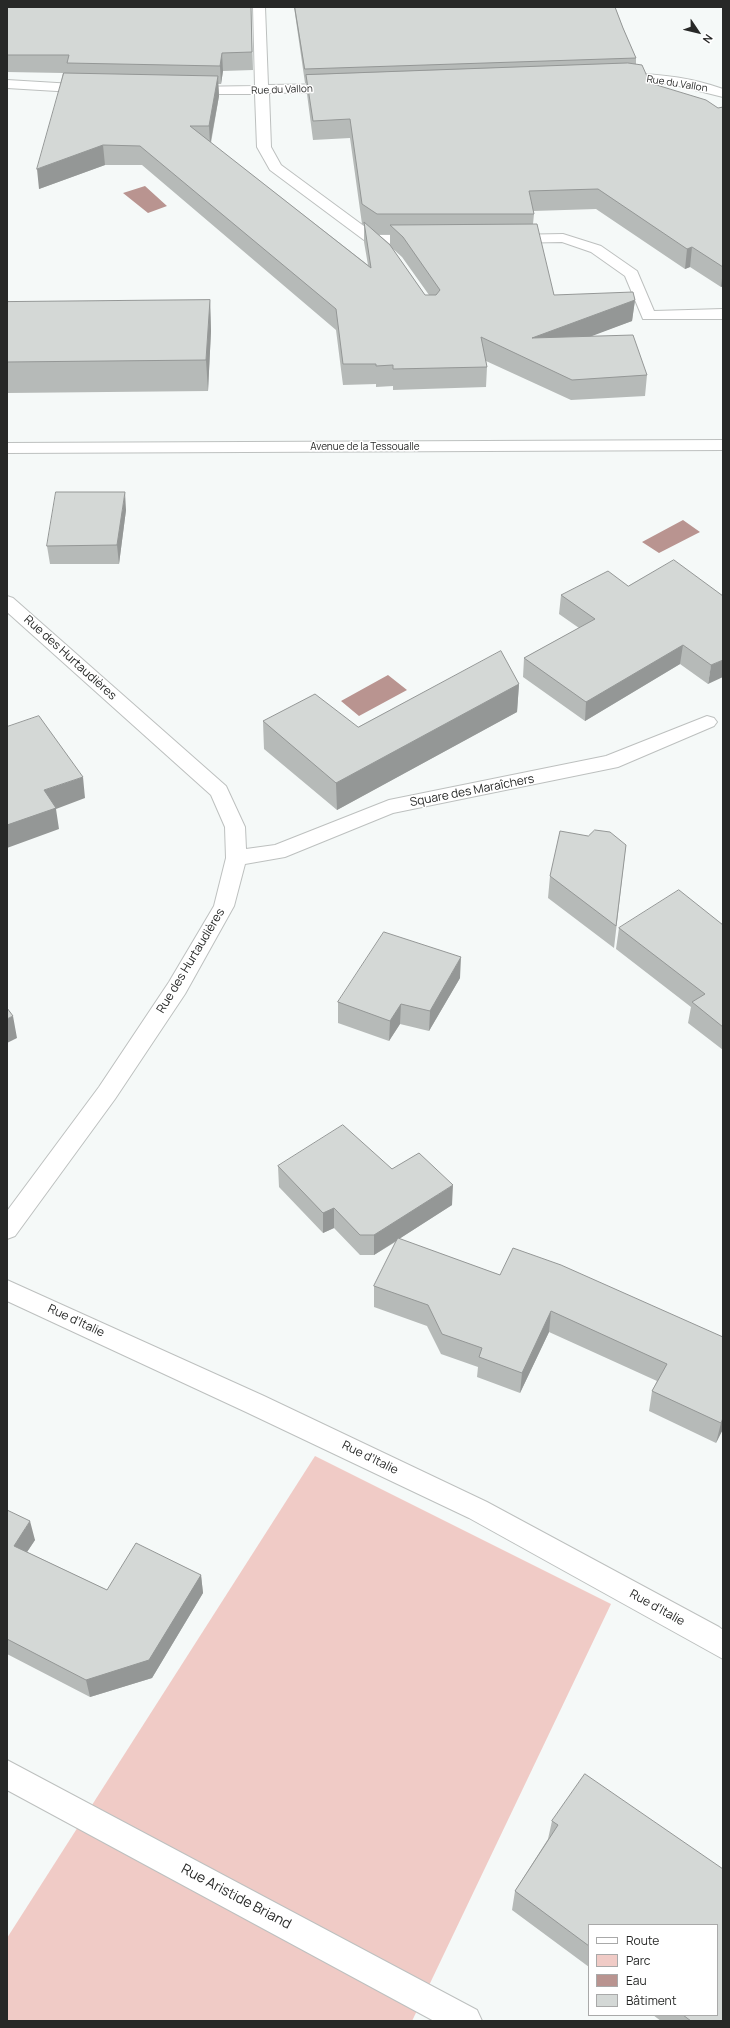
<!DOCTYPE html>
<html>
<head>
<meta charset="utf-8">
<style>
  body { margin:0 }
  #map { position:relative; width:730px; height:2028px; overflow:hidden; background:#f5f9f8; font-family:Manrope,sans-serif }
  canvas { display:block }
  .frame { position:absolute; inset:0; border:8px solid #272827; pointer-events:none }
  .legend { position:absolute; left:588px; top:1924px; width:130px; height:92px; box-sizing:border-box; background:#fff; border:1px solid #a9a9a9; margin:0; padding:5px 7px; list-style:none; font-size:12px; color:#272827 }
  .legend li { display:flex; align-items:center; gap:8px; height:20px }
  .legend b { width:20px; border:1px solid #a9a9a9 }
  .north { position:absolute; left:678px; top:12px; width:40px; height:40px; -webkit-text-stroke:3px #fff; paint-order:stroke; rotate:125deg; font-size:11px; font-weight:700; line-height:16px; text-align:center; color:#272827 }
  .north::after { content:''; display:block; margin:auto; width:14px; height:18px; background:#272827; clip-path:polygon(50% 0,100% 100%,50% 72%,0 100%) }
</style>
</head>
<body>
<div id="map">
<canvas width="730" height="2028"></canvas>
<div class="frame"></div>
<ul class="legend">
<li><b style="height:5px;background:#fff"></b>Route</li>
<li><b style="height:11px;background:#f0cbc6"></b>Parc</li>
<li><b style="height:11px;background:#b99490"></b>Eau</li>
<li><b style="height:11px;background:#d4d8d6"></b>Bâtiment</li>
</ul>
<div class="north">N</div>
</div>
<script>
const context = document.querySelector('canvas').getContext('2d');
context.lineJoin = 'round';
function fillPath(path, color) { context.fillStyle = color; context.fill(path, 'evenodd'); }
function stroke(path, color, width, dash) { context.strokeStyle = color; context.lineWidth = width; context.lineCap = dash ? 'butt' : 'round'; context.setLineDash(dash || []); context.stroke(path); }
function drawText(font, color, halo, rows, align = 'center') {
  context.font = font + ' Manrope,sans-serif'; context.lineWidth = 3; context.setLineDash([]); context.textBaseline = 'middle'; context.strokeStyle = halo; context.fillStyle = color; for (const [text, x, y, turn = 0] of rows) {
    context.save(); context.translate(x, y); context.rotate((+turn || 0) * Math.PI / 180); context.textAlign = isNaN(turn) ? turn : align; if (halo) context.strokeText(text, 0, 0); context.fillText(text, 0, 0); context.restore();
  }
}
fillPath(new Path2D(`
  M 315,1456 L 611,1604 L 412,2021 L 7,2021 L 7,1938 Z`), '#f0cbc6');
fillPath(new Path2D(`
  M 145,186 L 167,206 L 148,213 L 123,193 Z
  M 683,520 L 700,532 L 659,553 L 642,542 Z
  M 388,675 L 407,690 L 359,716 L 341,701 Z`), '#b99490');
const minor = new Path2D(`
  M 253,7 L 265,7 L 268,85 L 336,84 L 341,85 L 343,88 L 341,91 L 336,92 L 269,93 L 271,147 L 281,165 L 376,235 L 420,235 L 425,236 L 427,239 L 425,242 L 386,244 L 390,250 L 388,253 L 378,253 L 368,243 L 270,170 L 257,147 L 255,94 L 183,94 L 181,91 L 183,88 L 188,87 L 255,86 Z
  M 618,74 C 654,73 689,77 723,89 L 723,97 L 671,84 L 613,81 L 611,78 L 613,75 Z
  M 7,80 L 90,85 L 95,86 L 97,89 L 95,92 L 90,93 L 7,88 Z
  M 563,234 L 601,246 L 637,271 L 654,311 L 723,309 L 723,319 L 643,319 L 625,276 L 591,252 L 562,242 L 510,243 L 505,242 L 503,239 L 505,236 L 510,235 Z
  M 7,596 L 13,598 L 226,786 L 245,827 L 246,849 L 275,845 L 389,800 L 606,756 L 707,716 L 714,718 L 717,722 L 714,726 L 618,767 L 393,813 L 285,857 L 245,864 L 234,906 L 185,994 L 115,1099 L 15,1236 L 7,1239 L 7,1211 L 99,1087 L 169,982 L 214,906 L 226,858 L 225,827 L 211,795 L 7,612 Z
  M 7,1760 L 477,2010 L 482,2021 L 434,2021 L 7,1790 Z`);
const tertiary = new Path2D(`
  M 7,1280 L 264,1396 L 487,1502 L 719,1627 L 723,1630 L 723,1659 L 469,1518 L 246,1412 L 7,1301 Z`);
const secondary = new Path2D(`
  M 723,440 L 723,450 L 7,453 L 7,443 Z`);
stroke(minor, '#bdc0bf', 2);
stroke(tertiary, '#bdc0bf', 2);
stroke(secondary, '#bdc0bf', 2);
fillPath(minor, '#fff');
fillPath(tertiary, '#fff');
fillPath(secondary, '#fff');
fillPath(new Path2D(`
  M 7,7 L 251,7 L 253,70 L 223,71 L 221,84 L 218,84 L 219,96 L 211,143 L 368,265 L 364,242 L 364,225 L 362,224 L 350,138 L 313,140 L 307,94 L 306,83 L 305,83 L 294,7 L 615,7 L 623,28 L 636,58 L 636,64 L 650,83 L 718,108 L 723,107 L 723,286 L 721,287 L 690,267 L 685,269 L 596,209 L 533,211 L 534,214 L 533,224 L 554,295 L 635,300 L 632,321 L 590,336 L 647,375 L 645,396 L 571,400 L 486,361 L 487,367 L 486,387 L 393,390 L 393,386 L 376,387 L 376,384 L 343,385 L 336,330 L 142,165 L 105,165 L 39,189 L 63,73 L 7,72 ZM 378,234 L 390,234 L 390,244 ZM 392,248 L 402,257 L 429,295 L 425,295 Z
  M 210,300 L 211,331 L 208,391 L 7,393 L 7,302 Z
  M 126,510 L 119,564 L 50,564 L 47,546 Z
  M 628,586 L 723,596 L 708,684 L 680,664 L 585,721 L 523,677 L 524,658 L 579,628 L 559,614 L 561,595 Z
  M 519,684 L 517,712 L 337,810 L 264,749 L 263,721 L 358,727 Z
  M 626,845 L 614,948 L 548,898 L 550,876 Z
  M 723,925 L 723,1050 L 688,1023 L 691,1007 L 616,949 L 619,928 Z
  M 460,978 L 429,1031 L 400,1024 L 389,1041 L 338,1023 L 338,1002 Z
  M 278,1166 L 392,1169 L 452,1205 L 399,1239 L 500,1275 L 723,1337 L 723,1429 L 716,1443 L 649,1411 L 652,1391 L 657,1381 L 549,1332 L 520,1393 L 477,1377 L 478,1367 L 441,1354 L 427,1326 L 374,1307 L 374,1286 L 397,1241 L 374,1255 L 360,1255 L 334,1228 L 323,1233 L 279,1187 Z
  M 7,1510 L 35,1540 L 27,1552 L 107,1590 L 201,1575 L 203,1593 L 152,1678 L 90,1697 L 7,1654 Z
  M 585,1774 L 723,2021 L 661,2021 L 653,2015 L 717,2015 L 589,1925 L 589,1967 L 512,1910 L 515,1891 L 548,1839 L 552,1821 Z`), '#b6bab8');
fillPath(new Path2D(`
  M 222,53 L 223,71 L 221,84 L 220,66 Z
  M 218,76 L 219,96 L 210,145 L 209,126 Z
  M 103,145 L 105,165 L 39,189 L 37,169 Z
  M 692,247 L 690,267 L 685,269 L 687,249 Z
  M 723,270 L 723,286 L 721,287 Z
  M 210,300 L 211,331 L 208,391 L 206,360 Z
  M 635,300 L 632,321 L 531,359 L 532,338 Z
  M 125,492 L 126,510 L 119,564 L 117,545 Z
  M 683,645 L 680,664 L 585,721 L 586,702 Z
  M 723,660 L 723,677 L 708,684 L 711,665 Z
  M 519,684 L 517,712 L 337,810 L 336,783 Z
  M 83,777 L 85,798 L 56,809 L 59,829 L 7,848 L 7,825 L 44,790 Z
  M 461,957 L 460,978 L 429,1031 L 430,1011 Z
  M 401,1004 L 400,1024 L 389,1041 L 390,1021 Z
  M 13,1016 L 17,1038 L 7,1043 L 7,1019 Z
  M 453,1185 L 452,1205 L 374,1255 L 374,1235 Z
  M 334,1208 L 334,1228 L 323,1233 L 323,1213 Z
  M 551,1311 L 549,1332 L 520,1393 L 522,1373 Z
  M 723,1418 L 723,1429 L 716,1443 L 721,1423 Z
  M 30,1521 L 35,1540 L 19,1564 L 14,1546 Z
  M 201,1575 L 203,1593 L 152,1678 L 90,1697 L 86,1680 Z`), '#949796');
const building = new Path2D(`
  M 7,7 L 251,7 L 252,52 L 222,53 L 220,66 L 67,63 L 69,55 L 7,55 Z
  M 295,7 L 615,7 L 623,28 L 636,58 L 305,69 Z
  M 628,63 L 642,65 L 650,83 L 706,100 L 718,108 L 723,107 L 723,267 L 692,247 L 687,249 L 598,189 L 529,191 L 534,214 L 377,214 L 362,204 L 350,119 L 313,121 L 306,75 Z
  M 64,73 L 218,76 L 209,126 L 190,126 L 371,268 L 364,222 L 390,245 L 425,295 L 436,295 L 440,290 L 403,237 L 390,225 L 537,224 L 554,295 L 633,292 L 635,300 L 532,338 L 633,335 L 647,375 L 572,380 L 481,337 L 487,367 L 393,369 L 393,365 L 376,366 L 376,364 L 343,364 L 336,309 L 140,146 L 103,145 L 37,169 Z
  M 210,300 L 206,360 L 7,362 L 7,302 Z
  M 56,492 L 125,492 L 117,545 L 47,546 Z
  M 674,560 L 723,596 L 723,660 L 711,665 L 683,645 L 586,702 L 524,658 L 595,619 L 561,595 L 608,571 L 628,586 Z
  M 501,651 L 519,684 L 336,783 L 263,721 L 315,694 L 358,727 Z
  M 39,716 L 83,777 L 44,790 L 56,808 L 7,825 L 7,727 Z
  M 595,830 L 610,832 L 626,845 L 616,926 L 550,876 L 560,831 L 588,836 Z
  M 679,890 L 723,925 L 723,1027 L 692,1002 L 705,994 L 619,928 Z
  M 384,932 L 461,957 L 430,1011 L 401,1004 L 390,1021 L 338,1002 Z
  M 7,1008 L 13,1016 L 7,1019 Z
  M 343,1125 L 392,1169 L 419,1153 L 453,1185 L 374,1235 L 360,1235 L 334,1208 L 323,1213 L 278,1166 Z
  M 398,1238 L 500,1275 L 513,1248 L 561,1265 L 723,1337 L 723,1418 L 721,1423 L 652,1391 L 667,1364 L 551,1311 L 522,1373 L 479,1357 L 482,1348 L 442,1334 L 428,1305 L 374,1286 Z
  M 7,1510 L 30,1521 L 14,1546 L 107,1590 L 136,1543 L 201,1575 L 149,1660 L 86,1680 L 7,1639 Z
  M 585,1774 L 723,1869 L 723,2021 L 691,2021 L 683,2015 L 717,2015 L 717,1925 L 589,1925 L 589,1946 L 515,1891 L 558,1825 L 552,1821 Z`);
fillPath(building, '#d4d8d6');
stroke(building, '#949796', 1);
drawText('10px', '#272827', '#fff', [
  ["Rue du Vallon",677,84,9],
  ["Rue du Vallon",282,90,-2],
  ["Avenue de la Tessoualle",365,447]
]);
drawText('12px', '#272827', '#fff', [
  ["Rue des Hurtaudières",70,658,42],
  ["Square des Maraîchers",472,791,-11],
  ["Rue des Hurtaudières",191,961,-59],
  ["Rue d’Italie",76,1321,25],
  ["Rue d’Italie",370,1458,26],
  ["Rue d’Italie",657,1608,29]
]);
drawText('14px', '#272827', '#fff', [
  ["Rue Aristide Briand",236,1897,28]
]);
</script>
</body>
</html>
